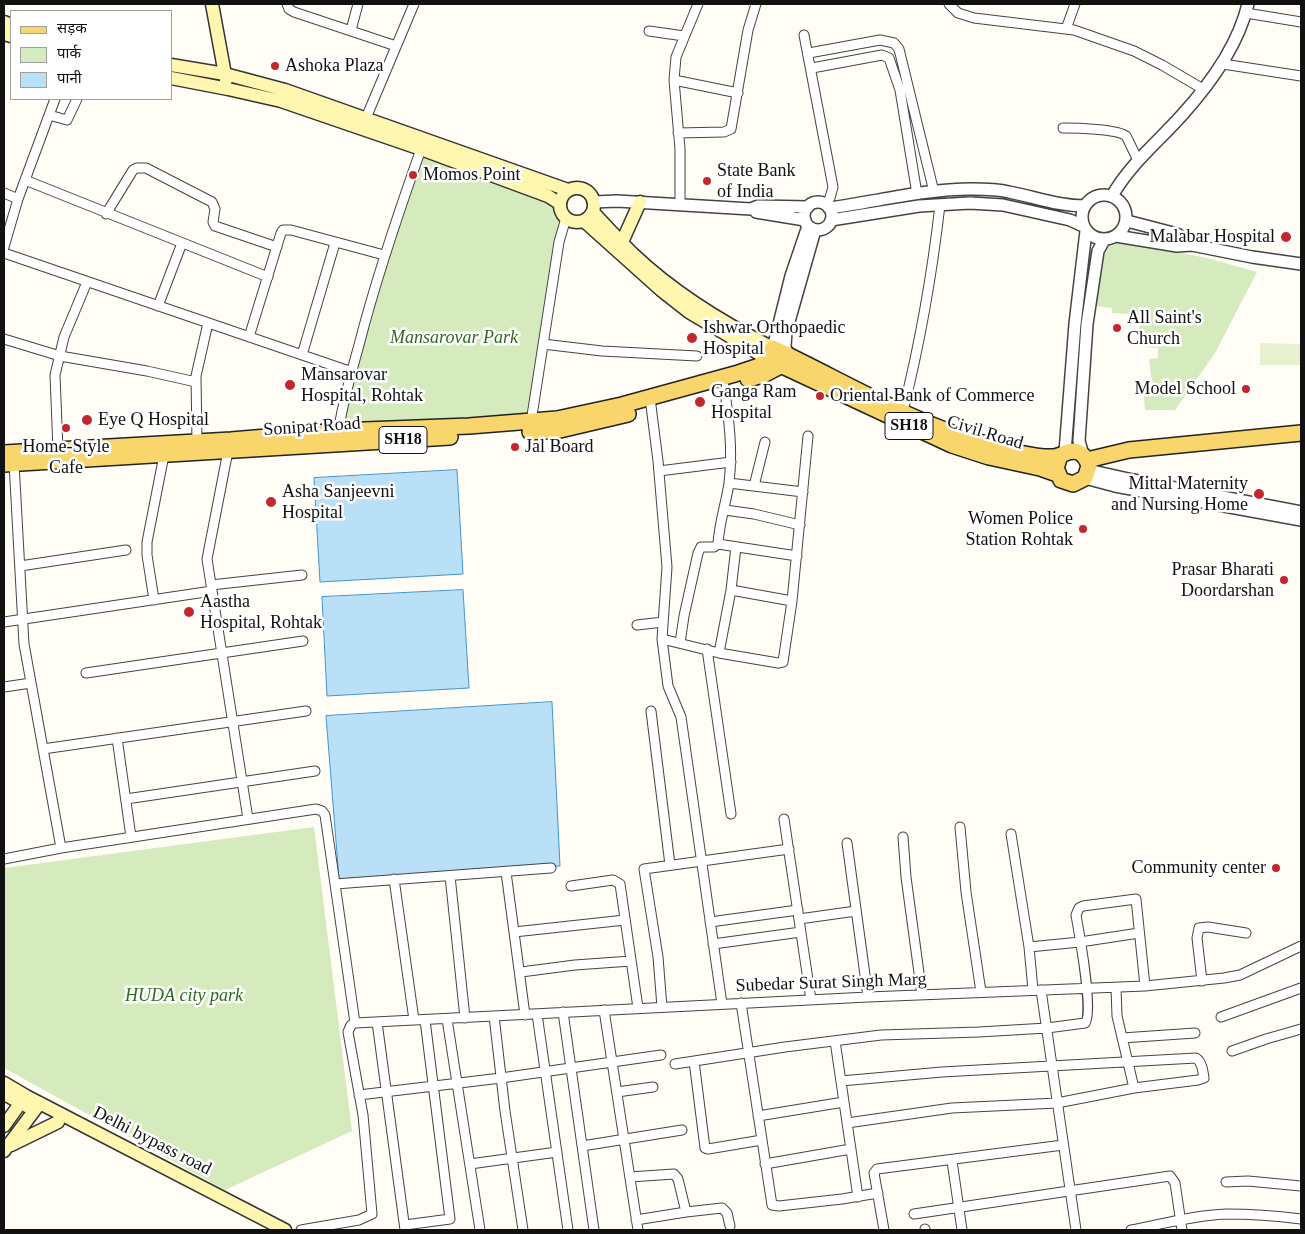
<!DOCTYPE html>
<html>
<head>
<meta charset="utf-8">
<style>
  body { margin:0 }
  #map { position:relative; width:1305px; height:1234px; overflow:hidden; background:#fffdf5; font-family:"Times New Roman","Noto Sans Devanagari",serif }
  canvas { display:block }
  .frame { position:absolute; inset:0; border:5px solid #111; pointer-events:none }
  .legend { position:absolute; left:10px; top:10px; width:162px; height:90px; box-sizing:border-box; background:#fff; border:1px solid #a0a0a0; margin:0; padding:6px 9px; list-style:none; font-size:15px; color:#111 }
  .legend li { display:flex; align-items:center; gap:10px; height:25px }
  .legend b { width:25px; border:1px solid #a0a0a0 }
</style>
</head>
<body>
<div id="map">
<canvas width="1305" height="1234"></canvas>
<div class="frame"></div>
<ul class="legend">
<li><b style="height:6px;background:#f9d66b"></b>सड़क</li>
<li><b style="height:14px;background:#d5ebbd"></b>पार्क</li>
<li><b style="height:14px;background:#b9e0f7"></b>पानी</li>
</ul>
</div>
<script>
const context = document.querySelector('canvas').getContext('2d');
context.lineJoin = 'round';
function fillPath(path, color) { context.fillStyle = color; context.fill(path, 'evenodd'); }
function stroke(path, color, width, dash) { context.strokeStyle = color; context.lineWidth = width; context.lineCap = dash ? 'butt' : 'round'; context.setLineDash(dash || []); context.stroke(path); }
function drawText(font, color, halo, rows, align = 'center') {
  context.font = font + ' "Times New Roman",serif'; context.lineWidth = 5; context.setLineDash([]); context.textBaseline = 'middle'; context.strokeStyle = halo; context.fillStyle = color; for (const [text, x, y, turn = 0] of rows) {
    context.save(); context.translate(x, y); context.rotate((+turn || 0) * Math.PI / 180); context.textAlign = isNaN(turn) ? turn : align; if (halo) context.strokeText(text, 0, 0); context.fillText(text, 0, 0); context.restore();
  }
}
fillPath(new Path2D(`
  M 422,150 L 559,203 L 564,216 L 532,423 L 339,434 L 351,372 Z
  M 1115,240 L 1207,258 L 1257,272 L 1215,353 L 1175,410 L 1145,410 L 1143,384 L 1152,383 L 1149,359 L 1158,358 L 1158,348 L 1146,347 L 1138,335 L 1140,321 L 1132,319 L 1132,314 L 1112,313 L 1112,308 L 1096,306 L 1103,246 Z
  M 314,827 L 352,1131 L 225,1190 L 4,1068 L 4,868 Z`), '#d5ebbd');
fillPath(new Path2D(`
  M 1260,343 L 1300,344 L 1300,365 L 1260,365 Z`), '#e6f2cf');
const water = new Path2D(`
  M 457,470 L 463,574 L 320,582 L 314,478 Z
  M 463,590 L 469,688 L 327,696 L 322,597 Z
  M 552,702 L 560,866 L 339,879 L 326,716 Z`);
fillPath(water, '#b9e0f7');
stroke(water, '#3f96cf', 1);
const minor = new Path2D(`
  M 287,4 L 289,9 L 294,12 L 396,46
  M 949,4 L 958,13 L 974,18 L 1074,30 L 1134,51 L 1162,65 L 1203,89
  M 1246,13 L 1301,22
  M 1066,29 L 1075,4
  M 351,30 L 358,4
  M 649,31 L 684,36
  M 804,35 L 833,187 L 830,198 L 825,205
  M 809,53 L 880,40 L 894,43 L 899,49 L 934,192
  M 1223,64 L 1301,76
  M 812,68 L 882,55 L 889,58 L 900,90 L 917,194
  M 674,80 L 738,93
  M 49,115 L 67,120 L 77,99
  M 366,118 L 414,4
  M 1063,128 C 1075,128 1118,129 1126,136 C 1127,137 1135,155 1138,160
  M 678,133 L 724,132 L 731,129 L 748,30 L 756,4
  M 25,180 L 268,277
  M 4,193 L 18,199 L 55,99
  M 680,205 L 680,149 L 674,80 L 676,57 L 698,4
  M 106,214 L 133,170 L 137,168 L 146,168 L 212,202 L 215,209 L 213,222 L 215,226 L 277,247
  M 4,247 L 18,199
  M 4,253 L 352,372
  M 158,306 L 182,243
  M 249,337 L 281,233 L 283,230 L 291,230 L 384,255
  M 4,339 L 60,356 L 147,371 L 196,382
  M 543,344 L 602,351 L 697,356
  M 302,355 L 335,243
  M 724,386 C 729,419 733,450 729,483 C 726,504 719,523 718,544 L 797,556
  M 650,398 L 658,461 L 667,567 L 662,639 L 668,686 L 681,717 L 722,1004
  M 903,411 C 920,343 932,275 940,205
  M 531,422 L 559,242 L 566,218
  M 338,434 C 342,404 351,374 359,345 C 376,278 398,214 421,149
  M 197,442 L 196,376 L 208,323
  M 58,450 L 55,375 L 64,337 L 87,282
  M 228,451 L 207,559 L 248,819
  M 14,463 L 24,644 L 61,848
  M 659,471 L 731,462
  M 729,483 L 803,492
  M 754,486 L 765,442
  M 725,510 L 754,514 L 800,525
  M 20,566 L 126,550
  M 211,585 L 302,575
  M 731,590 L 792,601
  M 154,600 L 147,555 L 147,542 L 164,455
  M 4,622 L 212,591
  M 637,625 L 663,622
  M 662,639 L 719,653 L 778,663 L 783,662 L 792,601 L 808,436
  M 680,643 L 684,616 L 698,553 L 701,547 L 714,547 L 718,544
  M 707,649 L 731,814
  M 719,653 L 731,590 L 736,547
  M 86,673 L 303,641
  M 4,687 L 31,683
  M 651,711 L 670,865
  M 117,738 L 131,837
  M 43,749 L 306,711
  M 126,799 L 315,771
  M 784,819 L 811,1000
  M 960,827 L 966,892 L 981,992
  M 1011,834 L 1029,947 L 1033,990
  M 903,837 L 906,877 L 922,995
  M 847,843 L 868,997
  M 4,859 L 61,848 L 316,809 L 322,811 L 325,815 L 335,884 L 551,868
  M 506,872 L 525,1015
  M 450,876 L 465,1018
  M 394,879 L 414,1020
  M 571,886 L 613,880 L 620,884 L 638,1008
  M 799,919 L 856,911
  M 710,922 L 798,910
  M 514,932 L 625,920
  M 713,944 L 801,932
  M 1029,947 L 1080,942 L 1139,933
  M 521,972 L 575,965 L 631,961
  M 1202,981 L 1197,938 L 1199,928 L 1208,927 L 1246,933
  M 1116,988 L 1117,1016 L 1134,1088
  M 1041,990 L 1076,1230
  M 741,1003 L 772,1205 L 779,1206 L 842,1199 L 878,1193
  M 662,1007 L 658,957 L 644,869 L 789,849
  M 604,1010 L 638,1230
  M 563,1012 L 594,1230
  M 537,1014 L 568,1230
  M 494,1016 L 505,1111 L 523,1230
  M 1221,1017 L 1301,988
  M 447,1019 L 480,1230
  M 377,1022 L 405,1230
  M 355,1023 L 868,997 L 1145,986 L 1224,978 L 1240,975 L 1301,946
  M 1122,1038 L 1195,1033
  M 835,1041 L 858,1197
  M 1232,1051 L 1266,1039 L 1301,1029
  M 694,1061 L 705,1148 L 708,1149 L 762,1140
  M 675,1064 L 785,1047 L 881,1035 L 979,1032 L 1047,1028 L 1085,1023 C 1094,1014 1079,932 1076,915 L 1079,908 L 1083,906 L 1136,899 L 1145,986
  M 841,1081 L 942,1072 L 1196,1058 C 1202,1062 1203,1071 1204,1078 L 1198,1080 L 1134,1088 L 1057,1103 L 952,1108 L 847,1123
  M 617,1092 L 653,1087
  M 359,1095 L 501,1078 L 661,1055
  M 758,1116 L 844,1102
  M 582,1146 L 682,1130
  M 952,1161 L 962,1230
  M 470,1164 L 557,1152
  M 765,1164 L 851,1149
  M 630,1177 L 674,1174 L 678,1179 L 686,1212 L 636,1220
  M 1226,1182 L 1248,1181 L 1301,1186
  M 686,1212 L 722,1208 L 727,1213 L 730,1226
  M 914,1214 L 1170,1176 L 1175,1183 L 1182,1230
  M 405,1225 L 450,1219 L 425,1020
  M 925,1229 L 925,1230
  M 301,1230 L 359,1220 L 372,1214 L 363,1115 L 348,1032 L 351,1025 L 355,1023 L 335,884
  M 884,1230 L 874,1173 L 877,1169 L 1063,1145
  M 1131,1230 C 1163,1224 1195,1215 1227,1214 C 1252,1214 1277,1216 1301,1219`);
const tertiary = new Path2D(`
  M1082 217a22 22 0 1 1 44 0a22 22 0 1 1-44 0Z
  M 1112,196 C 1130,164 1158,142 1182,115 C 1211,83 1238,46 1248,4
  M 594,202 L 617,201 L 751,209 L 758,206 L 808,207
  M804 216a14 14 0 1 1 28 0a14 14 0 1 1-28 0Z
  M 829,208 C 875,202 925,189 971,189 C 983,189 997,189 1009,192 C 1035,197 1058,206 1085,206
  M 756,212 L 805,220
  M 831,220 L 919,206 L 970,203 L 1003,205 L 1070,220 L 1083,226
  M 1127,221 L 1177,234 L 1192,245
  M 1116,236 L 1177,246 L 1192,245 L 1252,257 L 1301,264
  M 773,348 L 791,276 L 808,226
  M 787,354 L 785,346 L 786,332 L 815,230
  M 1065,452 L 1075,324 L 1086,231
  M 1083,455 L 1079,441 L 1087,324 L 1098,251 L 1104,240
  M 1088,470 L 1133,480 L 1301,512
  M 1085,478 L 1115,486 L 1301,520`);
const secondary = new Path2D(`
  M 212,4 L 226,80
  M 4,22 L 11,25
  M 4,34 L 11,36
  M 171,65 L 225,74 L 285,90 L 568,190
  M 171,78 L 228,89 L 281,101 L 421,149 L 548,196 L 559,203
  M560 205a17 17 0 1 1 34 0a17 17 0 1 1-34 0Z
  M 593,212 C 606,226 619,240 633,254 C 673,292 723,323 773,348
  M 584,221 L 661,290 L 689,312 L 768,359
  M 622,242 L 640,202
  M 4,1083 L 26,1096 L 285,1230
  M 4,1094 L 32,1109
  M 4,1126 L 24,1098
  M 11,1145 L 58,1122
  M 4,1151 L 40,1103`);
const primary = new Path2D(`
  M 774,362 L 952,445 L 989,457 L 1040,468 L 1057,474
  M 748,379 L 763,375 L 782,365 L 787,354
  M 530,432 L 560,430 L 628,414
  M 4,453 L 231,440 L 339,431 L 469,426 L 557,419 L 622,405 L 735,374 L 759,366 L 768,359 L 773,348 C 843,381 914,424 989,445 C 1005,450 1036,458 1053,457 C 1062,457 1068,448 1078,452 C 1084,454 1087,460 1089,466 L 1085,478 L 1073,484 L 1061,480 L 1056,468 L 1060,456
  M 1087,460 L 1129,450 L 1301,433
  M 4,464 L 450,437`);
stroke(minor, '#444', 11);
stroke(tertiary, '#444', 14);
stroke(secondary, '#333', 15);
stroke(primary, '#222', 18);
stroke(minor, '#fff', 9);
stroke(tertiary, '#fff', 11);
stroke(secondary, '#fff6b0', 12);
stroke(primary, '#f9d66b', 15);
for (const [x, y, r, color] of [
  [275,66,5,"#c4262e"],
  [413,175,5,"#c4262e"],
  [707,181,5,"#c4262e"],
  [1286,237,6,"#c4262e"],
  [1117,328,5,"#c4262e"],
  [692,338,6,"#c4262e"],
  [290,385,6,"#c4262e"],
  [1246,389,5,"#c4262e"],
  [820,396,5,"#c4262e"],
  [700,402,6,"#c4262e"],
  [87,420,6,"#c4262e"],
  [66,428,5,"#c4262e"],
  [515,447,5,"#c4262e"],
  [1259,494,6,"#c4262e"],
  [271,502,6,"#c4262e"],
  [1083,529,5,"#c4262e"],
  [1284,580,5,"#c4262e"],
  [189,612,6,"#c4262e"],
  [1276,868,5,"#c4262e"]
]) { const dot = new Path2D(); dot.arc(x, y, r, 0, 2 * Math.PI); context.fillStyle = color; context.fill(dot); stroke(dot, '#fff', 2); }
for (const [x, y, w] of [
  [909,426,48],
  [403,440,48]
]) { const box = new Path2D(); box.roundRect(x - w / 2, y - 13.5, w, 27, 4); context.fillStyle = '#fff'; context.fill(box); stroke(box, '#111', 1); }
drawText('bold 16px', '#111', null, [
  ["SH18",909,426],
  ["SH18",403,440]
]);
drawText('18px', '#111', '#fff', [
  ["Ashoka Plaza",285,66],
  ["State Bank",717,171],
  ["of India",717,192],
  ["Momos Point",423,175],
  ["Malabar Hospital",1275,237,"right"],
  ["All Saint's",1127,318],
  ["Church",1127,339],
  ["Ishwar Orthopaedic",703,328],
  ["Hospital",703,349],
  ["Mansarovar",301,375],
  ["Hospital, Rohtak",301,396],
  ["Model School",1236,389,"right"],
  ["Ganga Ram",711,392],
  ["Hospital",711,413],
  ["Oriental Bank of Commerce",830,396],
  ["Eye Q Hospital",98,420],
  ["Home-Style",66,447,"center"],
  ["Cafe",66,468,"center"],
  ["Jal Board",525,447],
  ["Mittal Maternity",1248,484,"right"],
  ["and Nursing Home",1248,505,"right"],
  ["Asha Sanjeevni",282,492],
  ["Hospital",282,513],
  ["Women Police",1073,519,"right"],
  ["Station Rohtak",1073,540,"right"],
  ["Prasar Bharati",1274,570,"right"],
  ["Doordarshan",1274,591,"right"],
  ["Aastha",200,602],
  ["Hospital, Rohtak",200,623],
  ["Community center",1266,868,"right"]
], 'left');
drawText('italic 18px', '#2f6b1f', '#fff', [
  ["Mansarovar Park",454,338],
  ["HUDA city park",184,996]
]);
drawText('18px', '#111', '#fff', [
  ["Sonipat Road",312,427,-4],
  ["Civil Road",985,433,17],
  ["Subedar Surat Singh Marg",831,983,-2],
  ["Delhi bypass road",152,1141,27]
]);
</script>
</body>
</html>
